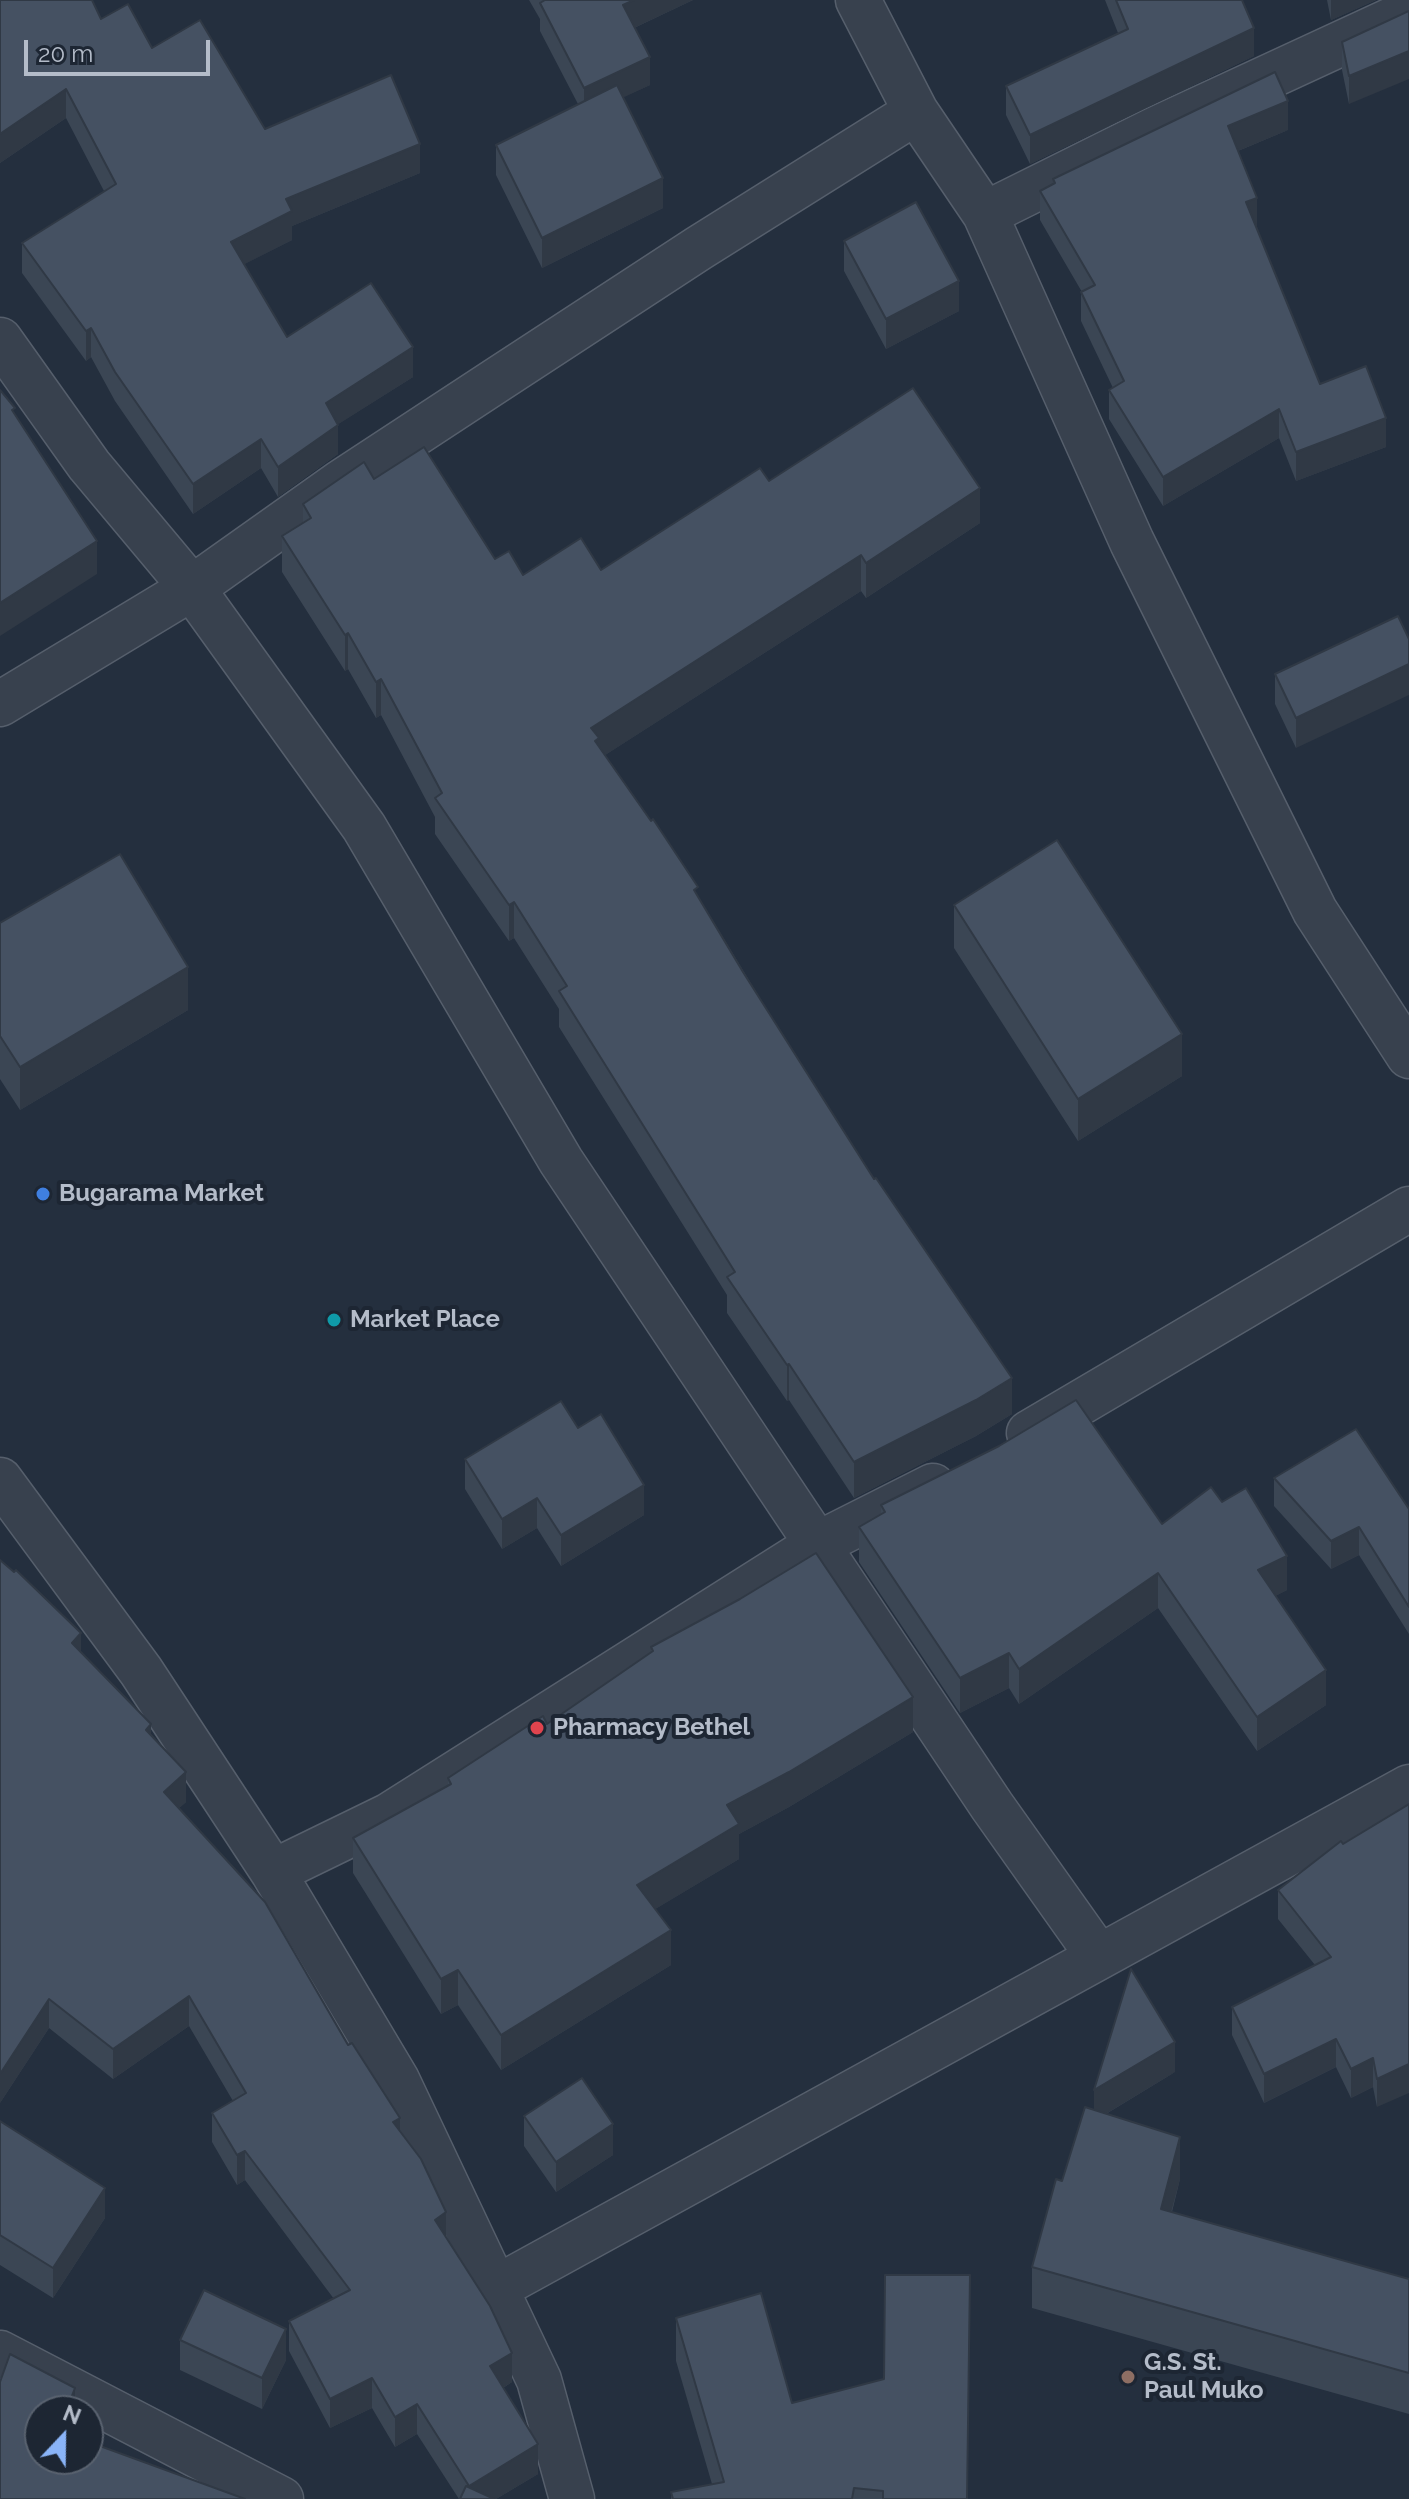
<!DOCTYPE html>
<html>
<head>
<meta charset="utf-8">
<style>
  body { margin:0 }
  #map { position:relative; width:1409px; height:2499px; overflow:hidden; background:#242f3e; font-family:Raleway,sans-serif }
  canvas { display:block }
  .north { position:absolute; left:24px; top:2395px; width:80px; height:80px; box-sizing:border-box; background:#1d2633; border:2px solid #59626f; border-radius:50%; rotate:22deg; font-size:22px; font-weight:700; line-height:32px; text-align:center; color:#b4bcc9 }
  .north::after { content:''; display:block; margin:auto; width:28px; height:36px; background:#8ab4f8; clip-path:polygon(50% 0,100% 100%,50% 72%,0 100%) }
  .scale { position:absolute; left:24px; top:40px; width:186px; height:36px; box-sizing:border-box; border:4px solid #b4bcc9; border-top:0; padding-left:10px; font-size:24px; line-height:28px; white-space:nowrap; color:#b4bcc9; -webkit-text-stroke:6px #1d2633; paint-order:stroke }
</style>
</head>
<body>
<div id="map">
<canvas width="1409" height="2499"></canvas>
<div class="north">N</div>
<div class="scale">20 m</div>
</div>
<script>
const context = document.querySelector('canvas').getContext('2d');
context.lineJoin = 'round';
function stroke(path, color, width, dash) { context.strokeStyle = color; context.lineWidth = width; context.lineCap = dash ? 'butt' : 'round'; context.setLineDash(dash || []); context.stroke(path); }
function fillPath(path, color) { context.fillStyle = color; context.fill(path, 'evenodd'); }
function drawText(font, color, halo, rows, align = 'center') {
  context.font = font + ' Raleway,sans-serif'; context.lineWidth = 8; context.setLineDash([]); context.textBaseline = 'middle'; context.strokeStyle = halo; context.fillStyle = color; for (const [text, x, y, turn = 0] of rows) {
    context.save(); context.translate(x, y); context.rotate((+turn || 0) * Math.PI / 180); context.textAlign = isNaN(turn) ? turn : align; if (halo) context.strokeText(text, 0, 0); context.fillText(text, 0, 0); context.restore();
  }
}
const street = new Path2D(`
  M 858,0 L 916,112 L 985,214 L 1132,542 L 1315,911 L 1409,1056
  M 985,214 L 1156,129 L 1409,12
  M 0,340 L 89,465 L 192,588 L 364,827 L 561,1161 L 992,1806 L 1099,1957
  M 0,704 L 192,588 L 340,483 L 497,380 L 699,248 L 916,112
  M 1029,1433 L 1409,1209
  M 0,1480 L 141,1671 L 273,1872 L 397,2080 L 539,2380 L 572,2499
  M 273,1872 L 388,1816 L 818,1544 L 933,1486
  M 496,2288 L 1409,1787
  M 0,2353 L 281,2499`);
stroke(street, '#565f6c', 47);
stroke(street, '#38414e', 44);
fillPath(new Path2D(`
  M 0,0 L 101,19 L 152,48 L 265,129 L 420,173 L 292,226 L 292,240 L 244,264 L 287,337 L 413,377 L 338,424 L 338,454 L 278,497 L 261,468 L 193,514 L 115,401 L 91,357 L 86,361 L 22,273 L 22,243 L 104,191 L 66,118 L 0,163 Z
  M 529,0 L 693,0 L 634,28 L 650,85 L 623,97 L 663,208 L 542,268 L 496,175 L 496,145 L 578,104 L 540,31 L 540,19 Z
  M 1105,0 L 1242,0 L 1254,56 L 1030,164 L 1006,115 L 1006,86 L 1118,33 Z
  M 1327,0 L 1376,0 L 1331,20 Z
  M 1409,11 L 1349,104 L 1342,70 L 1342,42 Z
  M 1288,130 L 1238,151 L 1256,227 L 1320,384 L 1386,447 L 1296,481 L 1279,438 L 1163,506 L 1109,419 L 1109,390 L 1113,388 L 1081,321 L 1081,292 L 1082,292 L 1040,220 L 1040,191 L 1053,184 L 1053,179 Z
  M 844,241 L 959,311 L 886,349 L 844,271 Z
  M 374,479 L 495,559 L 523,575 L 601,570 L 769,481 L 980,523 L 866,598 L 861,591 L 605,755 L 698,896 L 1012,1414 L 976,1436 L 854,1498 L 789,1400 L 787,1401 L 727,1313 L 727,1295 L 559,1027 L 559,1009 L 514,938 L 509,941 L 435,834 L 435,817 L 381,715 L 376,718 L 348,669 L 345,671 L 282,572 L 282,536 L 303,523 L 303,504 Z
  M 1398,616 L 1296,748 L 1275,704 L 1275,674 Z
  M 954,905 L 1182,1076 L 1078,1141 L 954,948 Z
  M 0,923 L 188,1010 L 20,1110 L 0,1079 Z
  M 578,1428 L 644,1515 L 561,1566 L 537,1528 L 502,1549 L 465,1489 L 465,1459 Z
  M 1274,1478 L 1409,1509 L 1409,1634 L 1359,1555 L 1331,1569 L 1274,1506 Z
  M 881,1505 L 1162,1524 L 1287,1590 L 1275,1596 L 1326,1705 L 1257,1751 L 1158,1608 L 1019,1704 L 1009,1688 L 960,1713 L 859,1562 L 859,1527 L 881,1514 Z
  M 651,1647 L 913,1732 L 789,1807 L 739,1834 L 739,1859 L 655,1909 L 671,1965 L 501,2070 L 458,2005 L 441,2014 L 353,1873 L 353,1838 L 448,1786 L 448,1778 L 547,1724 L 651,1652 Z
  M 81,1652 L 151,1735 L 186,1802 L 179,1808 L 348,2045 L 400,2130 L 446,2236 L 512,2382 L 503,2388 L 538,2474 L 496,2499 L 459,2499 L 417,2434 L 395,2447 L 372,2408 L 330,2428 L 289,2351 L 289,2321 L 334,2299 L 245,2180 L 237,2185 L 212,2142 L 212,2113 L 233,2101 L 189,2026 L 113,2079 L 49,2028 L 0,2103 Z
  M 1409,1804 L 1377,2107 L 1373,2087 L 1351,2098 L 1336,2067 L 1264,2103 L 1232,2035 L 1232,2007 L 1315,1965 L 1278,1919 L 1278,1890 L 1343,1844 Z
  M 1175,2072 L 1106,2114 L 1180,2179 L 1172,2212 L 1409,2279 L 1409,2414 L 1032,2308 L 1032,2267 L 1062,2181 L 1094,2110 Z
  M 524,2116 L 613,2155 L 556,2192 L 524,2146 Z
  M 0,2121 L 105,2218 L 53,2298 L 0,2265 Z
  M 676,2318 L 792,2403 L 968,2499 L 671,2499 L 671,2492 L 712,2484 L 676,2361 Z
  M 180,2340 L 286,2360 L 262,2409 L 180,2370 Z`), '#3b4654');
fillPath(new Path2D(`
  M 634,0 L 693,0 L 623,33 L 623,5 Z
  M 1331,0 L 1376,0 L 1331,20 Z
  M 1254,28 L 1254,56 L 1030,164 L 1030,135 Z
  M 1409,51 L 1409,79 L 1349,104 L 1349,76 Z
  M 650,57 L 650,85 L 584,116 L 584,88 Z
  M 66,89 L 66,118 L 0,163 L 0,134 Z
  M 1288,101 L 1288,130 L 1228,155 L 1228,126 Z
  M 420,144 L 420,173 L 292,226 L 292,240 L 231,271 L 231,242 L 286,199 Z
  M 663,178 L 663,208 L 542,268 L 542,238 Z
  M 1257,198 L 1257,227 L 1246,232 L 1246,202 Z
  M 959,281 L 959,311 L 886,349 L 886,319 Z
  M 91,328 L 91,357 L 86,361 L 86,331 Z
  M 413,347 L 413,377 L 326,432 L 326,403 Z
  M 1279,409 L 1279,438 L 1163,506 L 1163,477 Z
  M 1386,418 L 1386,447 L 1296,481 L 1296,452 Z
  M 338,425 L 338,454 L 278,497 L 278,467 Z
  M 261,439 L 261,468 L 193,514 L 193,484 Z
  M 980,488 L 980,523 L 866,598 L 866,563 Z
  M 97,541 L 97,574 L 0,636 L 0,603 Z
  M 861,555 L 861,591 L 599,759 L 591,728 Z
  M 348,633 L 348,669 L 345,671 L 345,635 Z
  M 1409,664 L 1409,695 L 1296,748 L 1296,718 Z
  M 381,679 L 381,715 L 376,718 L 376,682 Z
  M 514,902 L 514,938 L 509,941 L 509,905 Z
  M 188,967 L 188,1010 L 20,1110 L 20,1067 Z
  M 1182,1034 L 1182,1076 L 1078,1141 L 1078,1099 Z
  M 789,1364 L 789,1400 L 787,1401 L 787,1365 Z
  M 1012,1378 L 1012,1414 L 976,1436 L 854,1498 L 854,1462 Z
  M 644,1485 L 644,1515 L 561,1566 L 561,1535 Z
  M 537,1498 L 537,1528 L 502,1549 L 502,1519 Z
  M 1359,1527 L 1359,1555 L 1331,1569 L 1331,1541 Z
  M 1287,1556 L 1287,1590 L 1258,1605 L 1258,1570 Z
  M 1158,1573 L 1158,1608 L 1019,1704 L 1019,1669 Z
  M 81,1633 L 81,1662 L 72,1643 Z
  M 1009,1653 L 1009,1688 L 960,1713 L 960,1678 Z
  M 1326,1670 L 1326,1705 L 1257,1751 L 1257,1717 Z
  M 913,1697 L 913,1732 L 789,1807 L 739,1834 L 739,1859 L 637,1920 L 637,1885 L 727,1805 Z
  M 151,1724 L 151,1754 L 146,1730 Z
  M 186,1772 L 186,1802 L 164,1822 L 164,1792 Z
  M 671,1930 L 671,1965 L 501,2070 L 501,2035 Z
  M 458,1970 L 458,2005 L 441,2014 L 441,1979 Z
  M 189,1996 L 189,2026 L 113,2079 L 113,2049 Z
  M 49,1999 L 49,2028 L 0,2103 L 0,2074 Z
  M 1336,2039 L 1336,2067 L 1264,2103 L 1264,2074 Z
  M 1175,2042 L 1175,2072 L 1094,2121 L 1094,2090 Z
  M 1373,2058 L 1373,2087 L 1351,2098 L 1351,2069 Z
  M 1409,2064 L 1409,2093 L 1377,2107 L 1377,2079 Z
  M 400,2118 L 400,2147 L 393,2122 Z
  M 613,2124 L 613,2155 L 556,2192 L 556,2162 Z
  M 1180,2137 L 1180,2179 L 1161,2250 L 1161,2209 Z
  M 245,2151 L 245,2180 L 237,2185 L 237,2155 Z
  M 105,2188 L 105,2218 L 53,2298 L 53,2268 Z
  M 446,2212 L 446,2241 L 435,2220 Z
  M 286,2329 L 286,2360 L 262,2409 L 262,2378 Z
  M 512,2353 L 512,2382 L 490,2396 L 490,2366 Z
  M 372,2378 L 372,2408 L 330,2428 L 330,2399 Z
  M 75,2388 L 75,2411 L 66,2411 Z
  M 417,2404 L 417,2434 L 395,2447 L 395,2417 Z
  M 538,2444 L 538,2474 L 496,2499 L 469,2499 L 469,2486 Z`), '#303945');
const building = new Path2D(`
  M 0,0 L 92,0 L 101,19 L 128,4 L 152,48 L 200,20 L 265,129 L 391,75 L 420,144 L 286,199 L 292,211 L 231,242 L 287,337 L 371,283 L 413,347 L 326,403 L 338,425 L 278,467 L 261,439 L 193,484 L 115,372 L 91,328 L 86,331 L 22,243 L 116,184 L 66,89 L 0,134 Z
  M 545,0 L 634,0 L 623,5 L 650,57 L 584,88 L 540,3 Z
  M 1116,0 L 1242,0 L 1254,28 L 1030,135 L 1006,86 L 1128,29 Z
  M 1409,11 L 1409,51 L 1349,76 L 1342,42 Z
  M 1275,72 L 1288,101 L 1228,126 L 1257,198 L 1246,202 L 1320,384 L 1366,366 L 1386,418 L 1296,452 L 1279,409 L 1163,477 L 1109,390 L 1124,381 L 1081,292 L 1095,285 L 1040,191 L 1055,183 L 1053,179 Z
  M 617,85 L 663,178 L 542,238 L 496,145 Z
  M 916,202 L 959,281 L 886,319 L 844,241 Z
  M 913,388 L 980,488 L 866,563 L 861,555 L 591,728 L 599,738 L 595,741 L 651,821 L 653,819 L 698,887 L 694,890 L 743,972 L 874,1179 L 876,1178 L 1012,1378 L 976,1400 L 854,1462 L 789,1364 L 787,1365 L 727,1277 L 735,1272 L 559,991 L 567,986 L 514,902 L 509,905 L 435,798 L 442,793 L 381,679 L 376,682 L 348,633 L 345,635 L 282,536 L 311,518 L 303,504 L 364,462 L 374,479 L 424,447 L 495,559 L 509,551 L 523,575 L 581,538 L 601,570 L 760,468 L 769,481 Z
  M 0,390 L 15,408 L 12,410 L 97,541 L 0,603 Z
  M 1398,616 L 1409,639 L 1409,664 L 1296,718 L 1275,674 Z
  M 1057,840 L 1182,1034 L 1078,1099 L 954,905 Z
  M 120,854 L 188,967 L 20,1067 L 0,1036 L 0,923 Z
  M 1076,1400 L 1162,1524 L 1211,1487 L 1222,1502 L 1246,1488 L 1287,1556 L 1258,1570 L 1326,1670 L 1257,1717 L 1158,1573 L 1019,1669 L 1009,1653 L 960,1678 L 859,1527 L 885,1512 L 881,1505 L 999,1446 Z
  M 561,1401 L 578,1428 L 601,1414 L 644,1485 L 561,1535 L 537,1498 L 502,1519 L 465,1459 Z
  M 1356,1429 L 1409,1509 L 1409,1607 L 1359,1527 L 1331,1541 L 1274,1478 Z
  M 816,1553 L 913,1697 L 789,1772 L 727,1805 L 739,1824 L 637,1885 L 671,1930 L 501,2035 L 458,1970 L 441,1979 L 353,1838 L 451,1784 L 448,1778 L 543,1716 L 547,1724 L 653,1651 L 651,1647 L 740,1599 Z
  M 0,1560 L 14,1572 L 16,1570 L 81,1633 L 72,1643 L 151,1724 L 146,1730 L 186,1772 L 164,1792 L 265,1902 L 348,2045 L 352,2043 L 400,2118 L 393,2122 L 421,2159 L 446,2212 L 435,2220 L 490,2306 L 512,2353 L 490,2366 L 538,2444 L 469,2486 L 417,2404 L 395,2417 L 372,2378 L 330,2399 L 289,2321 L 350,2290 L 245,2151 L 237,2155 L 212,2113 L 246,2093 L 189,1996 L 113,2049 L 49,1999 L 0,2074 Z
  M 1409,1804 L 1409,2064 L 1377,2079 L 1373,2058 L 1351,2069 L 1336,2039 L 1264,2074 L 1232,2007 L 1331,1957 L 1278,1890 L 1341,1841 L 1343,1844 Z
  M 1131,1969 L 1175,2042 L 1094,2090 Z
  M 582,2078 L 613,2124 L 556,2162 L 524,2116 Z
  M 1085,2107 L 1180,2137 L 1161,2209 L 1409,2279 L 1409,2373 L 1032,2267 L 1056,2179 L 1062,2181 Z
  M 0,2121 L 105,2188 L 53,2268 L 0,2235 Z
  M 885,2275 L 970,2275 L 967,2499 L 883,2499 L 883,2491 L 854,2488 L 852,2499 L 673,2499 L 671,2492 L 724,2482 L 676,2318 L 761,2293 L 792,2403 L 884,2379 Z
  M 204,2290 L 286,2329 L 262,2378 L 180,2340 Z
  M 10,2354 L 75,2388 L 66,2411 L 40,2411 L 40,2459 L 88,2459 L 88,2436 L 91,2437 L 89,2442 L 245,2499 L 0,2499 L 0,2382 Z
  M 466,2486 L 494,2499 L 460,2499 Z`);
fillPath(building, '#455162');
stroke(building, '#303945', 2);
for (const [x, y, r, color] of [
  [43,1194,8,"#3f7fe0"],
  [334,1320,8,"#0f9aa8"],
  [537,1728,8,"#e0444e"],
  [1128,2377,8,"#8d6e63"]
]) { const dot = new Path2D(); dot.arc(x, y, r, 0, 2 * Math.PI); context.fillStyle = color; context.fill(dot); stroke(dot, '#1d2633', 3); }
drawText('bold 24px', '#b4bcc9', '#1d2633', [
  ["Bugarama Market",59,1194],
  ["Market Place",350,1320],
  ["Pharmacy Bethel",553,1728],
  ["G.S. St.",1144,2363],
  ["Paul Muko",1144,2391]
], 'left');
</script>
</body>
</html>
